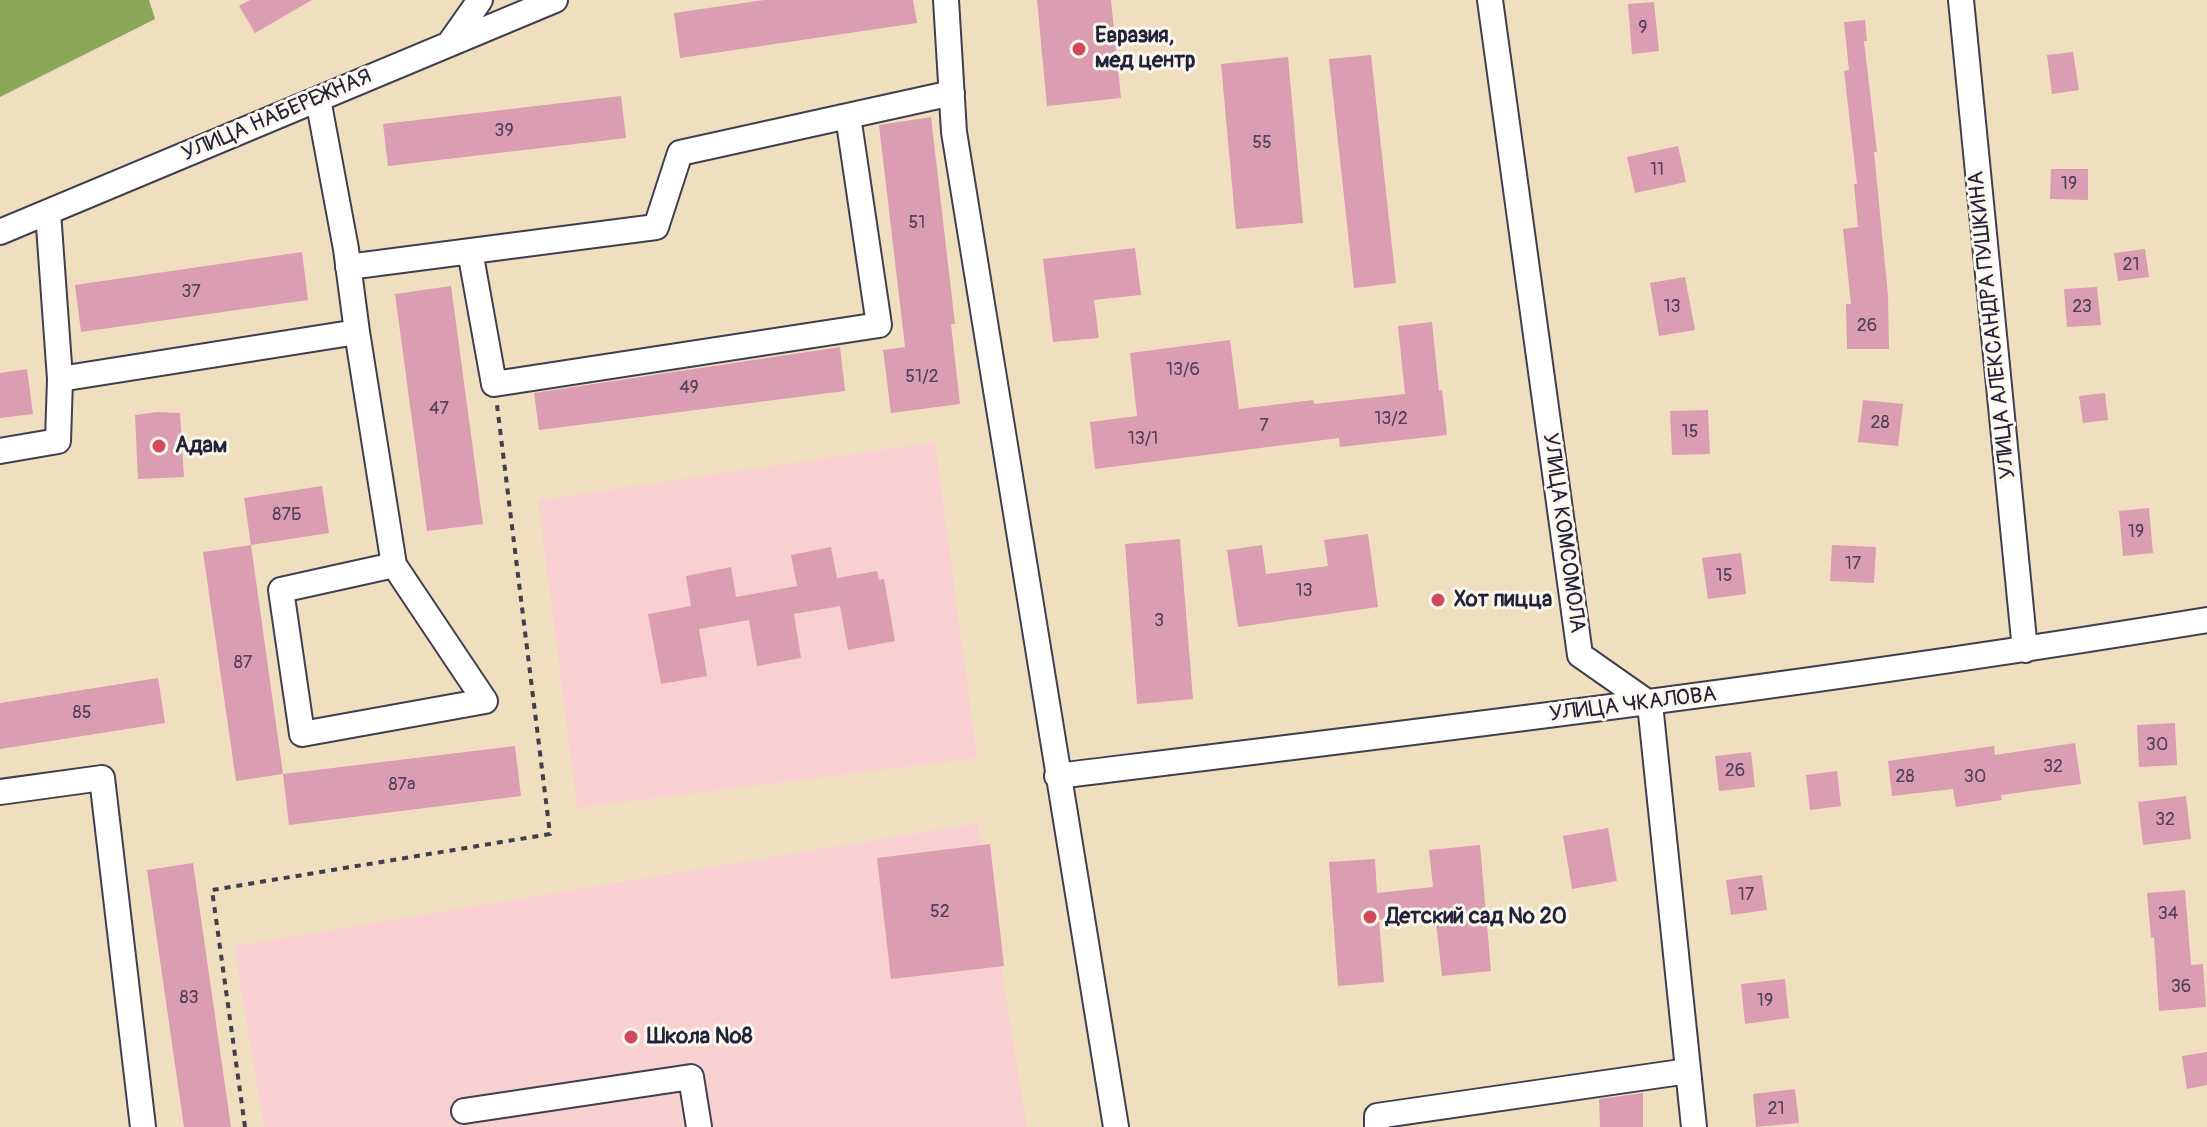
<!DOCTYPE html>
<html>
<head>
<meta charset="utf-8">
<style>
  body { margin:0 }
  canvas { display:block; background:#efdfbf }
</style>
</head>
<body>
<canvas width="2207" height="1127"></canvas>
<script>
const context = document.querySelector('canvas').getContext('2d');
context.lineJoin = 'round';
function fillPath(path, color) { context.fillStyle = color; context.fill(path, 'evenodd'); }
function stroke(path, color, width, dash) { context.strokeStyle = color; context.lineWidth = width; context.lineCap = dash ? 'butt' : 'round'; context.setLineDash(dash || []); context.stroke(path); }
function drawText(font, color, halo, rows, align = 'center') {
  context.font = font + ' Pangolin,sans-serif'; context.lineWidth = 6; context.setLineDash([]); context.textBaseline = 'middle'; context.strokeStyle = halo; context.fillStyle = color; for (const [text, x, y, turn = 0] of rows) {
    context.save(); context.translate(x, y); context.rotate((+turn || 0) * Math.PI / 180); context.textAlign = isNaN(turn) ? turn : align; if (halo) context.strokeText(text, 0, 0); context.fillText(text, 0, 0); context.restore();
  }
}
fillPath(new Path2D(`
  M 935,442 L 977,758 L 577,808 L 538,500 Z
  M 978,823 L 1027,1127 L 264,1127 L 234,946 Z`), '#f7d0cf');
fillPath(new Path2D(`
  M 0,0 L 149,0 L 155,19 L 0,97 Z`), '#8aa75a');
fillPath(new Path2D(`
  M 250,0 L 312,0 L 255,33 L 239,6 Z
  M 764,0 L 913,0 L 917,23 L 680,58 L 674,13 Z
  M 1037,0 L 1111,0 L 1121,98 L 1047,106 Z
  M 1654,2 L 1659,51 L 1632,54 L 1628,4 Z
  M 1865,20 L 1867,41 L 1864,41 L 1877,152 L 1874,152 L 1888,295 L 1889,349 L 1847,349 L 1846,304 L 1851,304 L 1843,229 L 1858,227 L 1854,184 L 1857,184 L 1844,71 L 1849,70 L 1844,22 Z
  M 2073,52 L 2079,90 L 2052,94 L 2047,55 Z
  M 1371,55 L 1396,283 L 1354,288 L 1329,59 Z
  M 1288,57 L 1303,223 L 1236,229 L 1221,64 Z
  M 621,96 L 626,138 L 388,166 L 383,124 Z
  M 931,117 L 955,324 L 951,324 L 960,404 L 891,413 L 883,350 L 905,347 L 879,125 Z
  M 1678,146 L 1686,182 L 1635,193 L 1627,157 Z
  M 2051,169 L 2088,169 L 2088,200 L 2050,199 Z
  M 1135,248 L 1141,295 L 1094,300 L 1099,338 L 1053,342 L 1043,259 Z
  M 2145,249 L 2149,277 L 2118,281 L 2114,253 Z
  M 302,252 L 308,300 L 81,332 L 75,285 Z
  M 1685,277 L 1695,330 L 1659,336 L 1650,283 Z
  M 451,286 L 483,524 L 427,531 L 395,294 Z
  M 2097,287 L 2101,325 L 2067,327 L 2064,289 Z
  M 1432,322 L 1439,391 L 1442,390 L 1447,435 L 1340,447 L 1339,438 L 1095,469 L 1090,422 L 1137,416 L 1130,353 L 1230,340 L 1239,409 L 1313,400 L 1314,404 L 1405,394 L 1398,326 Z
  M 840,347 L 845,391 L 539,430 L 534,393 Z
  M 27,369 L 33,414 L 0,418 L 0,373 Z
  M 2105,393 L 2108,420 L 2083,423 L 2079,396 Z
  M 1863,400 L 1903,404 L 1898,446 L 1858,442 Z
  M 1708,410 L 1710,454 L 1672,455 L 1670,411 Z
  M 157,412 L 180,413 L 184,477 L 138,479 L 135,415 Z
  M 322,486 L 329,533 L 251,545 L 244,498 Z
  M 2149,508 L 2153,553 L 2123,556 L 2119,511 Z
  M 1368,534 L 1378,607 L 1238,627 L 1227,550 L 1262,545 L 1266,574 L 1328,566 L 1324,540 Z
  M 1180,539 L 1193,699 L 1137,704 L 1125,544 Z
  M 251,545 L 283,774 L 236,781 L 203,552 Z
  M 1832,545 L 1876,547 L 1874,583 L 1830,581 Z
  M 831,547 L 837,578 L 877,571 L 879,580 L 884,579 L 895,641 L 848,650 L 840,606 L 794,614 L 801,658 L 757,666 L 749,620 L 699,629 L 707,676 L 661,684 L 648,614 L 691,606 L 686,576 L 731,567 L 736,597 L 797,586 L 791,555 Z
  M 1741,553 L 1746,594 L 1708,599 L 1702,558 Z
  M 158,678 L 165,723 L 0,749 L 0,703 Z
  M 2175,723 L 2177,765 L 2139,767 L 2137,725 Z
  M 2075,743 L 2081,784 L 2001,795 L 2002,800 L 1956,807 L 1953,789 L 1892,796 L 1888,761 L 1994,746 L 1995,755 Z
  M 515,746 L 521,796 L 289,825 L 283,774 Z
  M 1751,752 L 1755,787 L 1719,791 L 1715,756 Z
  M 1837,771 L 1841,806 L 1810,810 L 1806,775 Z
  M 2186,796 L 2191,839 L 2143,845 L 2138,802 Z
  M 1608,828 L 1617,881 L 1572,889 L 1563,836 Z
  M 990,844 L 1004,966 L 891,979 L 877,858 Z
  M 1480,845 L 1491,971 L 1442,976 L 1435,913 L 1379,920 L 1384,982 L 1338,986 L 1329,862 L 1375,859 L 1377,893 L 1433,887 L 1429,850 Z
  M 193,863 L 231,1127 L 184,1127 L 147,870 Z
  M 1762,875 L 1767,910 L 1731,915 L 1726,880 Z
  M 2185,890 L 2191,965 L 2203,964 L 2206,1007 L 2159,1011 L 2154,937 L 2151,938 L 2147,893 Z
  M 1785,979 L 1789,1018 L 1745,1024 L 1741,984 Z
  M 2207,1052 L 2207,1085 L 2187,1089 L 2182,1056 Z
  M 1795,1089 L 1799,1123 L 1756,1127 L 1753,1094 Z
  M 1643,1093 L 1643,1127 L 1600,1127 L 1599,1099 Z`), '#db9db2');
const minor = new Path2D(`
  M 946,0 L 954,132 L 1116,1127
  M 1490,0 L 1580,655 L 1650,704 L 1694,1127
  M 1961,0 L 2025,650
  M 449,44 L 480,0
  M 48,212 L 60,379 L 357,332 L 346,249 L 318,99
  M 0,232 L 555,0
  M 470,251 L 494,384 L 879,325 L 848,116
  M 348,267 L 656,227 L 680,153 L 952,93
  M 357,332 L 394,565 L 485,701 L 302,734 L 281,590 L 394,565
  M 0,451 L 58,441 L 60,379
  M 1057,776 C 1441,729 1825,683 2207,620
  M 0,792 L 102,778 L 143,1127
  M 464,1111 L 691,1077 L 699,1127
  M 1377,1127 L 1377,1116 L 1688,1071`);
stroke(minor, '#413e4f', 28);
stroke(new Path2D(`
  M 245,1127 L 212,890 L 550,834 L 497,405`), '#413e4f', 4, [6, 6]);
stroke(minor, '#fff', 24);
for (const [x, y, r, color] of [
  [1079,49,8,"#d1495b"],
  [159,446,8,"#d1495b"],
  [1438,600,8,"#d1495b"],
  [1370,917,8,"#d1495b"],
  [631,1037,8,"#d1495b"]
]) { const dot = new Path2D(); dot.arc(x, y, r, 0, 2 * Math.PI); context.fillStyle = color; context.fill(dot); stroke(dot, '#fbf7ec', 3); }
drawText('18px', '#504159', null, [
  ["9",1643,28],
  ["39",504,131],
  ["55",1262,143],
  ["11",1657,170],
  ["19",2069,184],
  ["51",917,223],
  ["21",2131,265],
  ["37",191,292],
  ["13",1672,307],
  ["23",2082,307],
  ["26",1867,326],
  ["13/6",1183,370],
  ["51/2",922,377],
  ["49",689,388],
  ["47",439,409],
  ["13/2",1391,419],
  ["28",1880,423],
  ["7",1264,426],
  ["15",1690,432],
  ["13/1",1143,439],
  ["87Б",287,515],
  ["19",2136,532],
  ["17",1853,564],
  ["15",1724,576],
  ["13",1304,591],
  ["3",1159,621],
  ["87",243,663],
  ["85",82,713],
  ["30",2157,745],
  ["32",2053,767],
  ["26",1735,771],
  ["28",1905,777],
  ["30",1975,777],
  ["87а",402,785],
  ["32",2165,820],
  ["17",1746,895],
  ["52",940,912],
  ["34",2168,914],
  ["36",2181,987],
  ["83",189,998],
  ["19",1765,1001],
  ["21",1776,1109]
]);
drawText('bold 22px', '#22223b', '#fbf7ec', [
  ["Евразия,",1095,36],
  ["мед центр",1095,61],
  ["Адам",175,446],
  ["Хот пицца",1454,600],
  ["Детский сад № 20",1386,917],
  ["Школа №8",647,1037]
], 'left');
drawText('22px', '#22223b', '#fbf7ec', [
  ["УЛИЦА НАБЕРЕЖНАЯ",277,116,-23],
  ["УЛИЦА АЛЕКСАНДРА ПУШКИНА",1993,325,-96],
  ["УЛИЦА КОМСОМОЛА",1563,533,82],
  ["УЛИЦА ЧКАЛОВА",1633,705,-7]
]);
</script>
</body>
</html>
